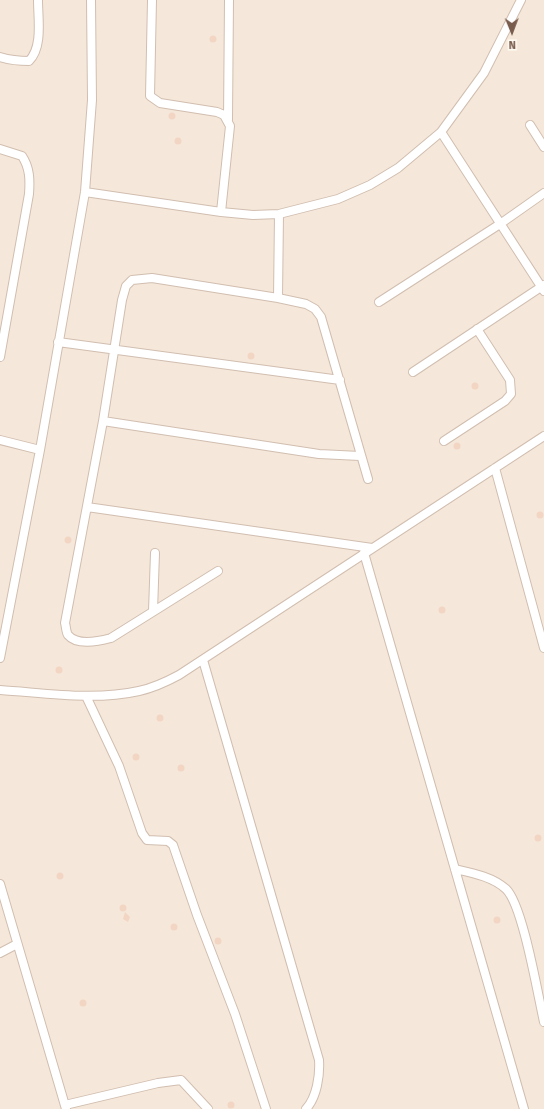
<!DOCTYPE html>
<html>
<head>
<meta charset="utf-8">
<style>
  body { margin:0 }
  #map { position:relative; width:544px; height:1109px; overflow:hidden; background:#fdf6ec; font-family:"Fira Sans",sans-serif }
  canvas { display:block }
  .north { position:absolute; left:492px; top:12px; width:40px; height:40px; -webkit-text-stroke:3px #fffaf3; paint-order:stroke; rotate:179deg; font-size:11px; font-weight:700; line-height:16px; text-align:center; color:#7a5c4d }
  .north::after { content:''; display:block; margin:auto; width:14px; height:18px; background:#7a5c4d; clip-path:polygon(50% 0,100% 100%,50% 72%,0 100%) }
</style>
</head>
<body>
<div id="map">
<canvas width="544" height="1109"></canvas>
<div class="north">N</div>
</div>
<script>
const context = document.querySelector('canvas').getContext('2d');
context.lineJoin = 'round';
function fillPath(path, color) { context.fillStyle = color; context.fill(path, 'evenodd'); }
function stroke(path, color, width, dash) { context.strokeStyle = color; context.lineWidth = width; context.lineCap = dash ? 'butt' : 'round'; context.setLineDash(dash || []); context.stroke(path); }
fillPath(new Path2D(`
  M 0,0 L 544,0 L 544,1109 L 0,1109 Z`), '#f5e8da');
fillPath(new Path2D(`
  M209.5 39a3.5 3.5 0 1 1 7 0a3.5 3.5 0 1 1-7 0Z
  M168.5 116a3.5 3.5 0 1 1 7 0a3.5 3.5 0 1 1-7 0Z
  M174.5 141a3.5 3.5 0 1 1 7 0a3.5 3.5 0 1 1-7 0Z
  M247.5 356a3.5 3.5 0 1 1 7 0a3.5 3.5 0 1 1-7 0Z
  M471.5 386a3.5 3.5 0 1 1 7 0a3.5 3.5 0 1 1-7 0Z
  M453.5 446a3.5 3.5 0 1 1 7 0a3.5 3.5 0 1 1-7 0Z
  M536.5 515a3.5 3.5 0 1 1 7 0a3.5 3.5 0 1 1-7 0Z
  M64.5 540a3.5 3.5 0 1 1 7 0a3.5 3.5 0 1 1-7 0Z
  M438.5 610a3.5 3.5 0 1 1 7 0a3.5 3.5 0 1 1-7 0Z
  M55.5 670a3.5 3.5 0 1 1 7 0a3.5 3.5 0 1 1-7 0Z
  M156.5 718a3.5 3.5 0 1 1 7 0a3.5 3.5 0 1 1-7 0Z
  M132.5 757a3.5 3.5 0 1 1 7 0a3.5 3.5 0 1 1-7 0Z
  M177.5 768a3.5 3.5 0 1 1 7 0a3.5 3.5 0 1 1-7 0Z
  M534.5 838a3.5 3.5 0 1 1 7 0a3.5 3.5 0 1 1-7 0Z
  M56.5 876a3.5 3.5 0 1 1 7 0a3.5 3.5 0 1 1-7 0Z
  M119.5 908a3.5 3.5 0 1 1 7 0a3.5 3.5 0 1 1-7 0Z
  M 125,912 L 130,917 L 128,922 L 123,919 Z
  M493.5 920a3.5 3.5 0 1 1 7 0a3.5 3.5 0 1 1-7 0Z
  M170.5 927a3.5 3.5 0 1 1 7 0a3.5 3.5 0 1 1-7 0Z
  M214.5 941a3.5 3.5 0 1 1 7 0a3.5 3.5 0 1 1-7 0Z
  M79.5 1003a3.5 3.5 0 1 1 7 0a3.5 3.5 0 1 1-7 0Z
  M227.5 1105a3.5 3.5 0 1 1 7 0a3.5 3.5 0 1 1-7 0Z`), '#f3d5c3');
const minor = new Path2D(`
  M 152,0 L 150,96 L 160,103 L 217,112 L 224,115 L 230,126 L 221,212
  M 0,57 C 10,60 19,61 29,61 C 43,47 38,19 38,0
  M 228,120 L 229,0
  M 530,125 L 544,147
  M 441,132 L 544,291
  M 0,149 L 22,156 C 30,168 30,180 29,194 L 0,357
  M 85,192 L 221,212 L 253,215 L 279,214 L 338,199 L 370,185 L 398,168 L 441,132 L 484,73 L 521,0
  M 278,298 L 279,214
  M 379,302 L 500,224 L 544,193
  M 58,342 L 340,380
  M 413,372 L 544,285
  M 103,421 L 319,454 L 360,456
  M 0,440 L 40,450
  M 444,441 L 505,401 L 511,394 L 510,380 L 477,329
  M 495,468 L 544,648
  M 87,507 L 372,548
  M 364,553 L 524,1109
  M 218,571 L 111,638 C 100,641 77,646 68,635 C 66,632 66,626 65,623 L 103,421 L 122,300 L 126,286 L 132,280 L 152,278 L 278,298 L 306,304 L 315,309 L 321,317 L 368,479
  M 153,611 L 155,553
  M 0,658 L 40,450 L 85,192 L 92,100 L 91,0
  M 203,660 L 319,1060 C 320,1075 317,1097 306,1109
  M 0,690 C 46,693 94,701 139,691 C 153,688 166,682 179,675 L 544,436
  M 86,696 L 119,766 L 142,833 L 147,840 L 168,841 L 173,845 L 197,915 L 235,1014 L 266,1109
  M 455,869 C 473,873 493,877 506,889 C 523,905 538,996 544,1022
  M 0,884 L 66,1109
  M 0,953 L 17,944
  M 65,1105 L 158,1083 L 181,1080 L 208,1109`);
stroke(minor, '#d1beb0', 10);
stroke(minor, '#fff', 8);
</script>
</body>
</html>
